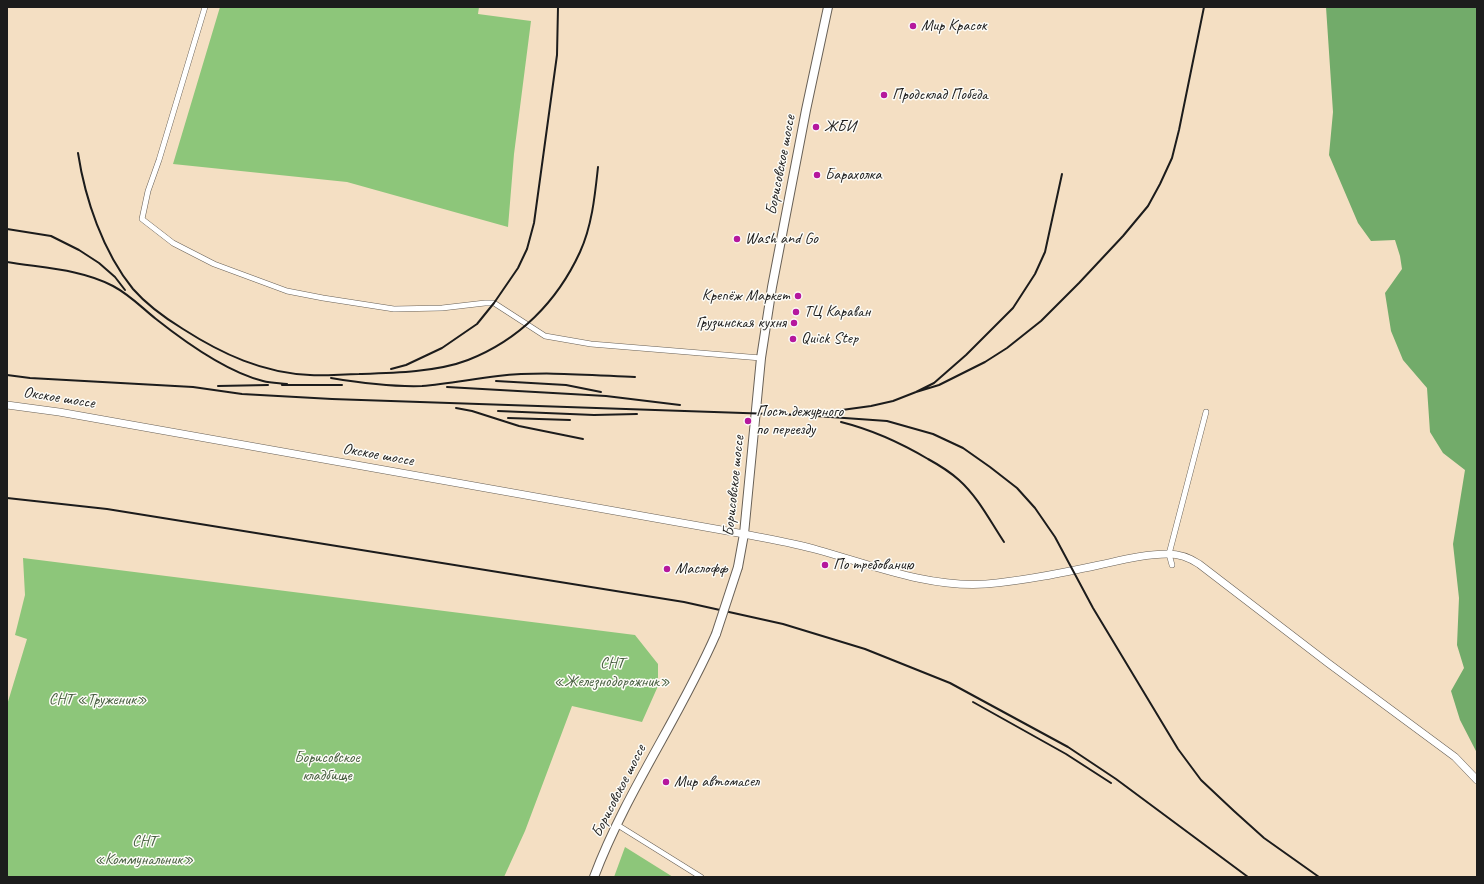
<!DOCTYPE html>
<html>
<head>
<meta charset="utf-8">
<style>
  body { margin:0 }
  #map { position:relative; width:1484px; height:884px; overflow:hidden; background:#f4dfc3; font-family:Caveat,sans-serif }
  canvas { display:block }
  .frame { position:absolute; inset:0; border:8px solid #1c1c1c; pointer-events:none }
</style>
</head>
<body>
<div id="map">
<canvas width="1484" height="884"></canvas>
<div class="frame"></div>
</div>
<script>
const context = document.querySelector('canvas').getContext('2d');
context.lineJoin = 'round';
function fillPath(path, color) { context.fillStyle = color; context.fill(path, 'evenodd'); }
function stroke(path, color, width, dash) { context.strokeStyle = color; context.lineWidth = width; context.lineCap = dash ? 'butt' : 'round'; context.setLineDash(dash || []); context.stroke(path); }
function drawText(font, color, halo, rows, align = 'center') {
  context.font = font + ' Caveat,sans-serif'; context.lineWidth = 3; context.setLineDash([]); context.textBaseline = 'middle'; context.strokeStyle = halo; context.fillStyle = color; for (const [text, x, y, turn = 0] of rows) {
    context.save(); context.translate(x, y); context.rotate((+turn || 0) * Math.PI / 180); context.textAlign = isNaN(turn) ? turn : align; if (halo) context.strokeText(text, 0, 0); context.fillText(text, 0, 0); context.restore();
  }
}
fillPath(new Path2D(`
  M 220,7 L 479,7 L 478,14 L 531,21 L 514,154 L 508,227 L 347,182 L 173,164 Z
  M 23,558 L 635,635 L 658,664 L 658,686 L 642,722 L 572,706 L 525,831 L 504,877 L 7,877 L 7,705 L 27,639 L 15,635 L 25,595 Z
  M 625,847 L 673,877 L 614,877 Z`), '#8dc67a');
fillPath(new Path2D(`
  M 1326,7 L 1477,7 L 1477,753 L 1460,720 L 1451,691 L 1464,668 L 1457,645 L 1459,598 L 1453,544 L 1465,470 L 1443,453 L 1430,432 L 1427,388 L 1403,360 L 1391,331 L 1385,293 L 1402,269 L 1400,256 L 1395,240 L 1371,241 L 1358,223 L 1329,155 L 1333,112 Z`), '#72ab6a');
const minor = new Path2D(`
  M 205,7 L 159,160 L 148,191 L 142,219 L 173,243 L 214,264 L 287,291 L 323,298 L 394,309 L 442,308 L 485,303 L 494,303 L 545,336 L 591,344 L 761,358
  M 1172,565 L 1169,554 L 1206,412
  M 616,824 L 701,877`);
const tertiary = new Path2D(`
  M 744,534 C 769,539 794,543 818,550 C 872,565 929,588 986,584 C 1024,581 1062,573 1099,565 C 1122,560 1145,554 1168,554 C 1179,554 1190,558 1199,564 L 1328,663 L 1455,757 L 1477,780`);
const secondary = new Path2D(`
  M 7,405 L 59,412 L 744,534`);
const primary = new Path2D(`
  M 738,567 L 744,534 L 761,358 L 772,287 L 806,110 L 828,7
  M 594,877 C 626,792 680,717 716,634`);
stroke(minor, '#686056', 6);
stroke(tertiary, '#686056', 8);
stroke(secondary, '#686056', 8);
stroke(primary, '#686056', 10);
stroke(minor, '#fff', 5);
stroke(tertiary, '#fff', 7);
stroke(secondary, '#fff', 7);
stroke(primary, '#fff', 8);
stroke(new Path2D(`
  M 78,153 C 85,199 103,252 133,289 C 147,305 165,318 183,329 C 222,354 263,373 310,375 C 326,376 343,374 359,374 C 393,373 437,372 468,360 C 519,340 557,302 580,252 C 592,226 595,195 598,167
  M 7,229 L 51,236 L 79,250 L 99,263 L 115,277 L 125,290
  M 7,262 C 42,268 81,269 113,286 C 130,295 141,307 156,319 C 185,342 227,372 263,381 C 271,383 279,383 287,384
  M 391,369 L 406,365 L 442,348 L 477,324 L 494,303 L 518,268 L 527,249 L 534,223 L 557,55 L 558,7
  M 7,375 L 30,378 L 193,387 L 242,394 L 332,399 L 802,415 L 887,421 L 933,434 L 963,448 L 990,467 L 1017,488 L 1035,508 L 1055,537 L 1093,608 L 1178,749 L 1201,780 L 1234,811 L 1264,838 L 1319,877
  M 331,378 C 361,383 392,387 422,386 C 447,384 472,379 498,376 C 543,371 589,375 635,377
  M 496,381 L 566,385 L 601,392
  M 282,385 L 342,385
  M 218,386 L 268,385
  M 447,387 L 606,396 L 680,405
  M 916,392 L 939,385 L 985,362 L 1007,348 L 1041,321 L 1079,283 L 1123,236 L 1148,206 L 1160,184 L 1172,158 L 1179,130 L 1204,7
  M 456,408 L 472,411 L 519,426 L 583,439
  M 498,411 L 594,415 L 637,414
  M 820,413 L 871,406 L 893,401 L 916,392 L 934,383 L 966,355 L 1013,308 L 1035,274 L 1045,252 L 1062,174
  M 508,418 L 570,420
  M 841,422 C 873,430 901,443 928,459 C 939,465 950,472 959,480 C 978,497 990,521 1004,542
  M 7,498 L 107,509 L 684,602 L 783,624 L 865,649 L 950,683 L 1068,747 L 1116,779 L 1248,877
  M 973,702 L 1066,754 L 1111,783`), '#1c1c1c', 2);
const primaryBridge = new Path2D(`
  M 716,634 L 738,567`);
stroke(primaryBridge, '#686056', 10, []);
stroke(primaryBridge, '#fff', 8);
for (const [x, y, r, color] of [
  [913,26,4,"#b5179e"],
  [884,95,4,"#b5179e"],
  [816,127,4,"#b5179e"],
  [817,175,4,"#b5179e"],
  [737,239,4,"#b5179e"],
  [798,296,4,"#b5179e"],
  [796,312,4,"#b5179e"],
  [794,323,4,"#b5179e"],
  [793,339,4,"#b5179e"],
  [748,421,4,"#b5179e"],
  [825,565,4,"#b5179e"],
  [667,569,4,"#b5179e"],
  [666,782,4,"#b5179e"]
]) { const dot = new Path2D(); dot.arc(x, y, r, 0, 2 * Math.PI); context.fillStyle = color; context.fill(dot); stroke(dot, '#fdfcf7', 1.5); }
drawText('16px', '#1c1c1c', '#fdfcf7', [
  ["Мир Красок",921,26],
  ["Продсклад Победа",892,95],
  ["ЖБИ",824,127],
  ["Барахолка",825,175],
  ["Wash and Go",745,239],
  ["Крепёж Маркет",790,296,"right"],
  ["ТЦ Караван",804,312],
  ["Грузинская кухня",786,323,"right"],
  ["Quick Step",801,339],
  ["Пост дежурного",756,412],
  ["по переезду",756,430],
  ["По требованию",833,565],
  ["Маслофф",675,569],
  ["Мир автомасел",674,782]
], 'left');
drawText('16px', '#1c1c1c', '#fdfcf7', [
  ["Борисовское шоссе",781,165,-79],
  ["Окское шоссе",59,398,9],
  ["Окское шоссе",378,455,10],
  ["Борисовское шоссе",734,486,-84],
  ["Борисовское шоссе",619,791,-63]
]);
drawText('16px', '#496042', '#fdfcf7', [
  ["СНТ",612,664],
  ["«Железнодорожник»",612,682],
  ["СНТ «Труженик»",98,700],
  ["Борисовское",327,758],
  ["кладбище",327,776],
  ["СНТ",144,842],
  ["«Коммунальник»",144,860]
]);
</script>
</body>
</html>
